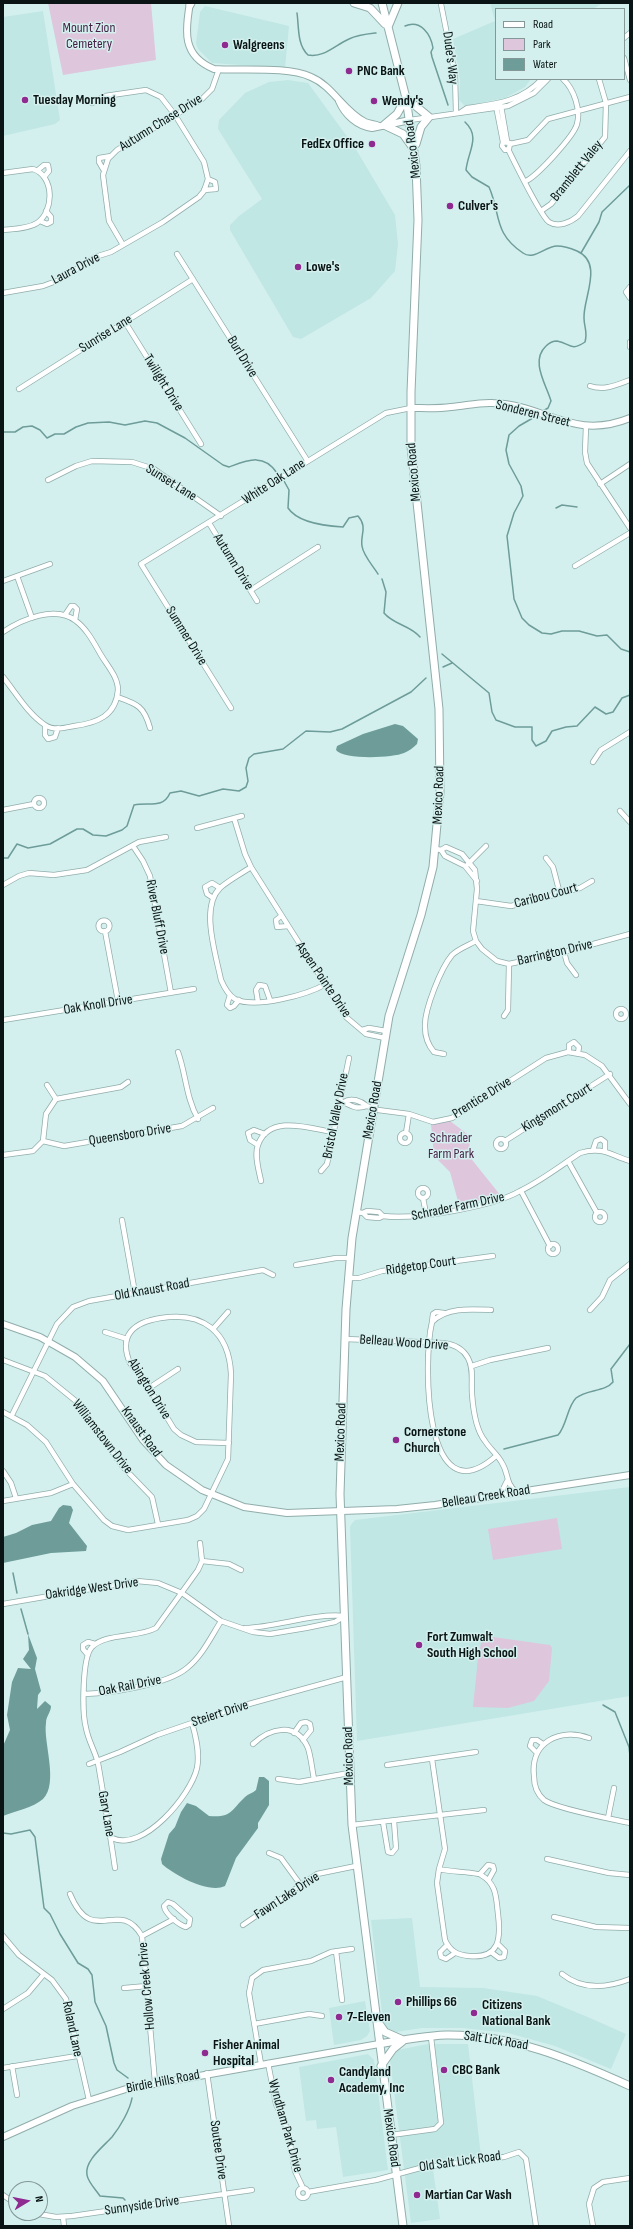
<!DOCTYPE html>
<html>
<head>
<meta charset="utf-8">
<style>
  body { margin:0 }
  #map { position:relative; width:633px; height:2229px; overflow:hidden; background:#d3f0ee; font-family:"Sofia Sans Condensed",sans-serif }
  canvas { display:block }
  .frame { position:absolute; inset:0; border:4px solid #0a1414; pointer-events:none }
  .legend { position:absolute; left:495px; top:8px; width:130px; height:72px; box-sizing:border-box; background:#d3f0ee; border:1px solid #839897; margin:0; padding:5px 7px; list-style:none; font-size:12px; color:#0a1414 }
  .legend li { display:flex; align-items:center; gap:8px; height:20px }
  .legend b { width:20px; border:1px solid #839897 }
  .north { position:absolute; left:8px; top:2181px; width:40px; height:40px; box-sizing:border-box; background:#d3f0ee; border:1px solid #839897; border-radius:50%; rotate:80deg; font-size:11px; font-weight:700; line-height:16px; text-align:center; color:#0a1414 }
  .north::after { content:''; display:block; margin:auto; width:14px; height:18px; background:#8f2a91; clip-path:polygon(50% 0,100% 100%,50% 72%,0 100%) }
</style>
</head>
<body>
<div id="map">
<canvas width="633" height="2229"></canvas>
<div class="frame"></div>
<ul class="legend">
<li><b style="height:5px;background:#fff"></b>Road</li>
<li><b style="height:11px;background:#dec6dd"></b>Park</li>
<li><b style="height:11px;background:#6d9c99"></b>Water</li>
</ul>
<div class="north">N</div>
</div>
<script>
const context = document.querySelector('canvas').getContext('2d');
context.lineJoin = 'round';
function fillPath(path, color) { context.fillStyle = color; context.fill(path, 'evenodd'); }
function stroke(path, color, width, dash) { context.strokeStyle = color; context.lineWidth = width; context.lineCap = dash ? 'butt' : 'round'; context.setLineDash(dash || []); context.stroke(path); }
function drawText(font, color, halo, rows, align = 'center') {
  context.font = font + ' "Sofia Sans Condensed",sans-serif'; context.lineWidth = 3; context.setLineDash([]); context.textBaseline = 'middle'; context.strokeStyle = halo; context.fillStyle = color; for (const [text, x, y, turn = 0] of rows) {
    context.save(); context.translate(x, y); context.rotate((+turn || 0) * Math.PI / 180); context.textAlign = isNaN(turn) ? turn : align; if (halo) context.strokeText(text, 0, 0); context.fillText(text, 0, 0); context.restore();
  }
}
fillPath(new Path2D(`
  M 490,3 L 603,3 L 593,9 L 496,9 L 496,79 L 531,79 L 525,87 L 505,98 L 465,106 L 459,100 L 460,80 L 453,39 L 495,21 Z
  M 205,6 L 289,26 L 285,68 L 212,63 L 198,49 L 196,43 L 200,12 Z
  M 43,11 L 60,120 L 55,124 L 3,136 L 3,17 Z
  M 288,80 L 308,83 L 354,146 L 395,215 L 398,244 L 395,271 L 371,298 L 301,339 L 293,337 L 230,230 L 230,225 L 239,216 L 262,199 L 218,129 L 219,120 L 245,93 L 269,82 Z
  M 630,1487 L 630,1696 L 357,1741 L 350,1527 L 352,1523 L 355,1520 Z
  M 412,1918 L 420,1987 L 483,1988 L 537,1996 L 590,2018 L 626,2034 L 611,2069 L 555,2046 L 508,2033 L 463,2028 L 422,2028 L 396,2032 L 389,2030 L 383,2021 L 371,1920 Z
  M 365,2001 L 370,2031 L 367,2036 L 361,2040 L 334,2045 L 329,2008 Z
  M 428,2044 L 468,2044 L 481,2156 L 432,2162 L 440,2219 L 411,2223 L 390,2061 L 397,2050 Z
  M 368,2054 L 374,2060 L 388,2170 L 343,2177 L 336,2127 L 317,2129 L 316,2120 L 306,2121 L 299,2067 Z`), '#c0e7e4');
fillPath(new Path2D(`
  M 48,3 L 151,3 L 156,60 L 63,75 Z
  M 450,1121 L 470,1136 L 469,1156 L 501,1196 L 459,1205 L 450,1172 L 434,1156 L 431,1124 Z
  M 557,1518 L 562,1549 L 493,1560 L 488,1529 Z
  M 486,1636 L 550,1645 L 552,1648 L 549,1681 L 534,1701 L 508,1708 L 473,1707 L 478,1658 L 482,1638 Z`), '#dec6dd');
fillPath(new Path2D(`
  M 395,724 L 403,726 L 418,739 L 417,744 C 413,748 409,751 404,753 C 393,758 343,760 336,750 L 337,746 L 363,734 Z
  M 63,1505 L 71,1506 L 73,1510 L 69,1523 L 87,1546 L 86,1551 L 51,1553 L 3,1563 L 3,1537 L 16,1533 L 32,1525 L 51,1521 L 59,1508 Z
  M 28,1634 L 37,1658 L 35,1669 L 41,1691 L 38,1695 L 37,1709 L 45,1701 L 51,1706 C 51,1712 46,1716 46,1723 C 43,1742 59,1783 43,1799 C 33,1808 15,1811 3,1816 L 3,1746 L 10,1730 L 7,1715 L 12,1682 L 18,1668 L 31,1669 L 23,1659 L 29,1650 Z
  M 259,1777 L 264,1777 L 269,1781 L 269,1805 L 258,1823 L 258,1828 L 236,1858 L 225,1886 C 209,1894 174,1875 162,1864 L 161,1859 L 169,1834 L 175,1827 L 181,1812 L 187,1803 L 196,1806 L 209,1816 C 232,1818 231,1810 245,1797 C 248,1794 253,1793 256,1790 Z`), '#6d9c99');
stroke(new Path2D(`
  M 297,13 C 299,27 297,45 308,55 C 324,58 335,45 349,39 C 357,35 367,34 376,33
  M 405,26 C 421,19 431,35 433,48 L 431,52 L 432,57 L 448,105
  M 465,122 C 481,137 468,151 466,170 L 472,177 L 489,187 C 501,214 493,233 523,253 C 534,261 545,246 557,246 C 564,246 570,248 577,251 C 604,263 583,298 584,318 C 584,328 588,331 585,342 C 570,352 570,343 557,341 C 552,341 549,343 546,346 C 530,361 546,384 551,401 L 548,408 L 543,411
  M 581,253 L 599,222 L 602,212 L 630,185
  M 538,415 L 519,426 L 509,435 L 506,450 L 509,464 L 521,486 L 523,496 L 514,513 L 507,536 L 514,599 L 522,618 L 529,625 L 542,633 L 551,634 L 562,631 L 579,631 L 597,636 L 607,635 L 621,649 L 630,652
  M 3,432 L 15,432 L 23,427 L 32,426 L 40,430 L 47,438 L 55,434 L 64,434 L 76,427 L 88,423 L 109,422 L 125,425 L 145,421 L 157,423 L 185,438 L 223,465 L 229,467 C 248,460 264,453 277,473
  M 284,481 L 289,490 L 288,508 C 298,523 325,526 343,527 L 349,518 L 358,516 C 368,527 360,535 362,546 C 363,555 373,566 378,574
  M 556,508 L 562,505 L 577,507
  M 382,579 L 386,592 L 384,613 C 394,625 410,625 420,637
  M 442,654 L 489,693 L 492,712 L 496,720 L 515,727 L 532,727 L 532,740 L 536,746 L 546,741 L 552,731 L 566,727 L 577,726 L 595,707 L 606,714 L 613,712 L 622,698 L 630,695
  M 443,667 L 452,663
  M 3,858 L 8,858 L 17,844 L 28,848 L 50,844 L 77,829 L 83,829 L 93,835 L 106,836 L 122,830 L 127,826 L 134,805 C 149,802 163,809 170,793 L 181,791 L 199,796 L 223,789 L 239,791 L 246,787 L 248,781 L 246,768 L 249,758 L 254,754 L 283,749 L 306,731 L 330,732 L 342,729 L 411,692 L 426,678
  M 504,1449 L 558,1435 C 567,1425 567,1407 576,1398 C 587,1389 605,1392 613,1382 L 611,1369 L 630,1344
  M 13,1573 L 17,1593
  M 21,1609 L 28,1634
  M 603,1705 L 615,1712 L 629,1747 L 630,1756
  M 3,1833 L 11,1834 L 30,1830 L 35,1837 L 44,1908 L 50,1914 L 60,1934 L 78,1963 L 88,1969 L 92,1975 L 95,2002 L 106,2026 L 114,2063 L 117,2070 L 128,2078
  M 125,2200 L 123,2198 L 100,2196 C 96,2190 88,2182 87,2175 C 84,2161 104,2146 112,2137 C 120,2127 130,2110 132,2098`), '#6d9c99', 1.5);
const street = new Path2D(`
  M 441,4 L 455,75 L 456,113
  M 624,38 L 630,33
  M 624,58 L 630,80
  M 496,106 L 503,142 L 502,146 L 505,150 L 509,149 L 510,143 L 503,142
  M 501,106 L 507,141
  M 461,112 L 467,108 C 495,104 521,102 542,79
  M 410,120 L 508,106 L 534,93 L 548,79
  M 510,144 L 528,140 L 548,119 L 630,97
  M 508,149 C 515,163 540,215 549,222 C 558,228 571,222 578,216 L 630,151
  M 103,169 L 99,162 L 99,158 L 111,156
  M 38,170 L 44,165 L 48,165 L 49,171 L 45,176
  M 3,173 L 33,169 C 55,176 54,212 37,223 C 28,229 13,229 3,230
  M 526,181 C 537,176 574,136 577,124 C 581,110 574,89 563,79
  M 204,190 L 216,189 L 215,182 L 208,179
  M 541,211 L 551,204 L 605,137 L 606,103 L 599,79
  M 40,221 L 47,224 L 51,222 L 51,217 L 46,211
  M 123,245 L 109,221 L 103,175 L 108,159 L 117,150 L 202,99 L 212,89 L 219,69
  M 177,254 L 307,460
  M 630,287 L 626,292 L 630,298
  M 3,293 L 43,286 L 59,280 L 95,257 L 111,252 L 163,222 L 199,197 L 204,191 L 208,179 L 204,162 L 175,115 L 161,97 L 146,90 L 105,96 L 92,103
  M 125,322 L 201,444
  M 630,342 L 630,347
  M 590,386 C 604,391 616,385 630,380
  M 19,389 L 193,279
  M 586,426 L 585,452 L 587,463 L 630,528
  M 48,480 L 76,466 L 92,461 L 132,462 L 154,469 L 221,516
  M 600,484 L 630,464
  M 209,523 L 257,601
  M 575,566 L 630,533
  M 17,576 L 32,618
  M 3,581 L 50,564
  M 251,590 L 318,547
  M 65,615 L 71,606 L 74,606 L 77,609 L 75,620
  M 3,632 C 22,619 56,605 76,621 C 87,629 94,643 101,655 C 107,665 118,677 118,690 C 116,716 97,723 74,726 C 64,728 54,731 45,725 C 28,714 16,693 3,677
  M 117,697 C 137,704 144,706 150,728
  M 231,708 L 141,564 L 386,413 L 411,408
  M 45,725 L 45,735 L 48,739 L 55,737 L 58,728
  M 593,762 L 601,750 L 630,732
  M34 803a5 5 0 1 1 10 0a5 5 0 1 1-10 0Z
  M 3,810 L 34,804
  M 620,811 L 630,822
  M 234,818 L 245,854 L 251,867 L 346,1017 L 366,1034 L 385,1038
  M 197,828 L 242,816
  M 133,846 L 143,861 L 150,876 L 171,993
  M 436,849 L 441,850 L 446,847 L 462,854 L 475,870 L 477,889 L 473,931 L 476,941 L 482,949 L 497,961 L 509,964 L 564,952 L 630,934
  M 441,850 L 445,856 L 465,866 L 477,881
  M 546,858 L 553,867 L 560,894
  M 468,864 L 486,846
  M 251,867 C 241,874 229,880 220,888 C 200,907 216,955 221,980 C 224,987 228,995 235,999 C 255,1009 307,995 326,984
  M 3,885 L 19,876 L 29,873 L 54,875 L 87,870 L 139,842 L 166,837
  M 213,898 L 207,894 L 205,887 L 212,883 L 220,888
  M 476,901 L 511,906 L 580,888 L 592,881
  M 281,916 L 276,920 L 277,927 L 288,926
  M98.5 926a5.5 5.5 0 1 1 11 0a5.5 5.5 0 1 1-11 0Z
  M 105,931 L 118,1001
  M 564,952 L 567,963 L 576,975
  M 230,995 L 227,1005 L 230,1008 L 234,1006 L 239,1000
  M 258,1002 L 256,990 L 259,985 L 265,986 L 270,1000
  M616 1014a5 5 0 1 1 10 0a5 5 0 1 1-10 0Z
  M 504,1016 L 508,1010 L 509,964
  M 3,1020 L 194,989
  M 362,1030 L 369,1028 L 386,1031
  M 178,1052 C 186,1074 186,1098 198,1119
  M 569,1052 L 569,1045 L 574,1042 L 579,1047 L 578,1053
  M 444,1054 L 434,1052 C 428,1045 425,1037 425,1027 C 424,1010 441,968 452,955 C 458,949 469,945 476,941
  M 47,1085 L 56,1099
  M 339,1101 C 350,1103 353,1111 367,1106 L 378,1110 L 409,1114 L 433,1122 L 452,1118 L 546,1058 L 568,1052 L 585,1055 L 602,1066 L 630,1104
  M 344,1102 C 351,1097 361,1101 367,1106
  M 406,1133 L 409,1114
  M400 1138a5 5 0 1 1 10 0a5 5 0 1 1-10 0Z
  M496 1144a5 5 0 1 1 10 0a5 5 0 1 1-10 0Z
  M 43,1141 L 64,1146 L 182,1126 L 213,1108
  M 505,1141 L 610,1074
  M 258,1145 L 250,1140 L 248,1133 L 254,1130 L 265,1134
  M 593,1150 L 596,1141 L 601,1139 L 605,1142 L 605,1151
  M 3,1155 L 33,1151 L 43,1141 L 46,1114 L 56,1099 L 121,1087 L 128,1082
  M 568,1161 L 597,1213
  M 321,1171 L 327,1164 L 349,1058
  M 261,1181 C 259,1171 254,1155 258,1145 C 269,1114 309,1128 332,1132
  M418 1193a5 5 0 1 1 10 0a5 5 0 1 1-10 0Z
  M 521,1191 L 550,1246
  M 423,1198 L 426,1214
  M 356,1212 L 363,1213 L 367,1217 L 379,1218 L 383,1216 C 415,1220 492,1207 520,1191 C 541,1181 560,1166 580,1153 C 602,1146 610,1155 630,1161
  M595 1217a5 5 0 1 1 10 0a5 5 0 1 1-10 0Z
  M 363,1213 L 367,1211 L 379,1212 L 383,1216
  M 122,1220 L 135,1293
  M548 1249a5 5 0 1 1 10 0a5 5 0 1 1-10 0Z
  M 296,1265 L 336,1258 L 350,1258
  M 348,1278 L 359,1278 L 382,1271 L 493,1256
  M 491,1310 C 471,1309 446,1307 432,1322 C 423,1360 423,1520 496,1456
  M 590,1310 L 602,1297 L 610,1280 L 630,1264
  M 432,1322 L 433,1314 L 436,1312 L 444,1313
  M 213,1329 L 228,1312
  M 105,1332 L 127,1339
  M 345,1339 L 443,1343 C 454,1344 463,1349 468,1358 C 474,1369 471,1382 472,1394 C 473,1408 476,1430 485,1441 C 490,1449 498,1455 502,1463 C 509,1474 505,1482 516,1492
  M 3,1360 L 45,1376 L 77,1402 L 123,1467 L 152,1497 L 158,1524
  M 472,1366 L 490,1360 L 548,1348
  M 149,1388 L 178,1369
  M 3,1412 L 27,1425 L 46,1442 L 73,1484 L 104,1520 L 112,1526 L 128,1530 L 188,1520 L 197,1516 L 204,1509 L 228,1459 L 231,1374 C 229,1332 203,1311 161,1318 C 134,1322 118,1335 130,1363 L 149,1388 L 174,1429 L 181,1435 L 196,1442 L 229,1443
  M 12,1415 L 57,1324 L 73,1307 L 89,1301 L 263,1270 L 273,1275
  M 3,1471 L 11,1483 L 16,1498
  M 500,1495 L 507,1481
  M 3,1501 L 51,1493 L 73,1484
  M 202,1561 L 229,1564 L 241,1570
  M 3,1604 L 137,1581 L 158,1583 L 182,1593 L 221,1621 L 253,1632 L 270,1634 L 306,1628 L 335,1622 L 345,1616
  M 245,1628 C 278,1627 312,1613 345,1616
  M 88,1655 L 83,1649 L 83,1645 L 88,1642 L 95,1644
  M 84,1694 C 110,1693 167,1685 187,1668 C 202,1656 211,1637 221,1621
  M 294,1733 L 301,1723 L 306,1722 L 310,1724 L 311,1730 L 303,1740
  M 589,1738 C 559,1727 530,1743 534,1776 C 534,1785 537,1794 544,1800 C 556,1809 612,1819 630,1823
  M 253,1744 C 270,1728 296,1721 308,1748 C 311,1757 312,1769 314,1779
  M 536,1752 L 530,1746 L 532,1740 L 537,1740 L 543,1744
  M 432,1759 L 445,1849 L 439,1869
  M 89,1764 L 120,1752 L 157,1735 L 192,1723 L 238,1707 L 347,1677
  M 387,1765 L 476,1752
  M 278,1779 L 299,1782 L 349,1773
  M 608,1818 L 614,1788
  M 383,1822 L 388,1852 L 392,1853 L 396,1848 L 394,1821
  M 352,1825 L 484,1810
  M 112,1838 C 143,1853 191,1795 197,1768 C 200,1753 196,1737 192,1723
  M 269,1853 L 281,1858 L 300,1884
  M 547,1859 L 609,1873 L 630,1875
  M 115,1868 C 110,1833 104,1798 98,1763 C 95,1751 88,1740 86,1728 C 82,1713 82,1657 92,1647 C 105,1633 138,1638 156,1628 L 198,1570 L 202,1561 L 200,1543
  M 439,1869 C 449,1872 477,1872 481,1875 C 497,1884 496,1898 498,1914 C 501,1938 500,1959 469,1956 C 457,1955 450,1951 445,1940 L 437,1883 Z
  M 480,1874 L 488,1865 L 493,1866 L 494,1870 L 489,1879
  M 70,1894 C 93,1949 118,1896 142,1936 L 155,2082
  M 168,1902 L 173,1904 L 190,1919 L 189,1925 L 186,1927 C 179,1925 165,1914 164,1906 Z
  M 554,1917 L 596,1927 L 630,1928
  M 243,1925 L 317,1874 L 356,1866
  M 3,1936 L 19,1955 L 52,1980 L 66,1999 L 89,2100
  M 142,1936 L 174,1919
  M 447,1945 L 440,1952 L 441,1957 L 446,1959 L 455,1953
  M 336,1951 L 342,2000
  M 491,1952 L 499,1958 L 504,1957 L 505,1951 L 498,1944
  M 562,1974 C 583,1991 607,1988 630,1979
  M 124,1988 L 147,1986
  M 3,2009 L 28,1993 L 44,1974
  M 254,2024 L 309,2014 L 322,2016
  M 268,2063 L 276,2104 L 288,2131 L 295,2171 L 303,2188
  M 261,2064 L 249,1993 L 252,1978 L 263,1970 L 311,1961 L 331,1952 L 352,1949
  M 12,2066 L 17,2095
  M 3,2068 L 77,2056
  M 207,2073 L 229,2226
  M 391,2135 L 435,2129 L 441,2123 L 431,2037
  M298 2193a5 5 0 1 1 10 0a5 5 0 1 1-10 0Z
  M 308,2192 L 376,2180 L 420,2168 L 504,2157 L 519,2152 L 526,2159 L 536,2226
  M 3,2195 L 16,2204
  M 33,2213 L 56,2217 L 72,2216 L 252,2190
  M 63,2217 L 64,2226
  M 593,2226 L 589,2204 L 594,2188 L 603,2182 L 630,2178`);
const secondary = new Path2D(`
  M 190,3 C 185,31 182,56 214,69 C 241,71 287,66 311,77 C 333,86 343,111 365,122 C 369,124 375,124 379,126
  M 339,101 C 345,115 357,126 372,128 L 410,120
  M 411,408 C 424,408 437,409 451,407 C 465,406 479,402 493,403 C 545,405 574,441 630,418
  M 3,1324 L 40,1337 L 75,1357 L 103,1381 L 143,1440 L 166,1465 L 202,1490 L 244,1507 L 287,1513 L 397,1509 L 435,1505 L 630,1475
  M 3,2137 L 72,2106 L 126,2089 L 379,2044`);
const primary = new Path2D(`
  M 354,3 L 370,8 L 385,24
  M 382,3 L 406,98 L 416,166 L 418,220 L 411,392 L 411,446 L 439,709 L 440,792 L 433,867 L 421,915 L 389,1016 L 352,1238 L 346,1309 L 340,1494 L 352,1825 L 403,2226
  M 190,5 L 191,3
  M 388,27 L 398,3
  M 406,98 L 397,114 L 384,125 L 403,134 L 413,148
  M 406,98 L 429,117 L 421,127 L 416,144
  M 376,2019 L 385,2032 L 401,2039
  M 379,2044 C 401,2040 423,2036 446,2035 C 512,2034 570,2059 630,2086
  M 381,2066 L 393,2049 L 403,2041`);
stroke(street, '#91adab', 6);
stroke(secondary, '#91adab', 8);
stroke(primary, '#91adab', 9);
stroke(street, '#fff', 4.5);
stroke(secondary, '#fff', 6);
stroke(primary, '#fff', 7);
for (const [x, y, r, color] of [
  [225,45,4,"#8f2a91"],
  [349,71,4,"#8f2a91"],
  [25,100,4,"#8f2a91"],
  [374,101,4,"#8f2a91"],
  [372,144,4,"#8f2a91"],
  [450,206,4,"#8f2a91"],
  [298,267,4,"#8f2a91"],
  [396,1440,4,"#8f2a91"],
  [419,1645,4,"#8f2a91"],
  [398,2002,4,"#8f2a91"],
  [474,2013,4,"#8f2a91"],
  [339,2017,4,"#8f2a91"],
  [205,2053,4,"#8f2a91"],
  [444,2070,4,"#8f2a91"],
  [331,2080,4,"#8f2a91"],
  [417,2195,4,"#8f2a91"]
]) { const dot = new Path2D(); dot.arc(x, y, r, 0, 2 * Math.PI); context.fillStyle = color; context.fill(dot); stroke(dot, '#d3f0ee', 1.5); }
drawText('14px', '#441e44', '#d3f0ee', [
  ["Mount Zion",89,28],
  ["Cemetery",89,44],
  ["Schrader",451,1138],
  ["Farm Park",451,1154]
]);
drawText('bold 14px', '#0a1414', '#d3f0ee', [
  ["Walgreens",233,45],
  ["PNC Bank",357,71],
  ["Tuesday Morning",33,100],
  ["Wendy's",382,101],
  ["FedEx Office",364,144,"right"],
  ["Culver's",458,206],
  ["Lowe's",306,267],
  ["Cornerstone",404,1432],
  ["Church",404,1448],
  ["Fort Zumwalt",427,1637],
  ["South High School",427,1653],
  ["Phillips 66",406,2002],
  ["Citizens",482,2005],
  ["National Bank",482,2021],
  ["7-Eleven",347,2017],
  ["Fisher Animal",213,2045],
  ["Hospital",213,2061],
  ["CBC Bank",452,2070],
  ["Candyland",339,2072],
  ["Academy, Inc",339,2088],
  ["Martian Car Wash",425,2195]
], 'left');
drawText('14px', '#0a1414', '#d3f0ee', [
  ["Dude's Way",450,58,83],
  ["Autumn Chase Drive",161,123,-32],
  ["Mexico Road",413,149,-97],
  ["Bramblett Valey",577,171,-51],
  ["Laura Drive",76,269,-28],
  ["Sunrise Lane",106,334,-32],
  ["Burl Drive",242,357,58],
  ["Twilight Drive",163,383,58],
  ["Sonderen Street",533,414,14],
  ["Mexico Road",414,472,-95],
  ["White Oak Lane",274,482,-33],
  ["Sunset Lane",171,483,32],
  ["Autumn Drive",233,562,58],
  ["Summer Drive",186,636,58],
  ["Mexico Road",439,795,-88],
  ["Caribou Court",546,896,-15],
  ["River Bluff Drive",157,917,79],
  ["Barrington Drive",555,953,-13],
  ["Aspen Pointe Drive",323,980,56],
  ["Oak Knoll Drive",98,1005,-9],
  ["Prentice Drive",482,1098,-32],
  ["Kingsmont Court",557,1108,-32],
  ["Mexico Road",373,1110,-80],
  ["Bristol Valley Drive",336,1116,-79],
  ["Queensboro Drive",130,1135,-9],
  ["Schrader Farm Drive",458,1207,-12],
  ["Ridgetop Court",421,1266,-8],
  ["Old Knaust Road",152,1290,-10],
  ["Belleau Wood Drive",404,1343,4],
  ["Abington Drive",149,1389,58],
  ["Knaust Road",141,1432,54],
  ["Mexico Road",341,1432,-88],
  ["Williamstown Drive",102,1437,52],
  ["Belleau Creek Road",486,1497,-9],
  ["Oakridge West Drive",92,1589,-8],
  ["Oak Rail Drive",130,1686,-11],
  ["Steiert Drive",220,1714,-18],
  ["Mexico Road",349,1756,-91],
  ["Gary Lane",106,1814,80],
  ["Fawn Lake Drive",287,1896,-33],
  ["Hollow Creek Drive",147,1986,-95],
  ["Roland Lane",72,2029,78],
  ["Salt Lick Road",496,2041,9],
  ["Birdie Hills Road",163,2082,-11],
  ["Wyndham Park Drive",285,2126,74],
  ["Mexico Road",391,2138,82],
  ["Soutee Drive",218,2150,82],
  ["Old Salt Lick Road",460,2162,-8],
  ["Sunnyside Drive",142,2206,-8]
]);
</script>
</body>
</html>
